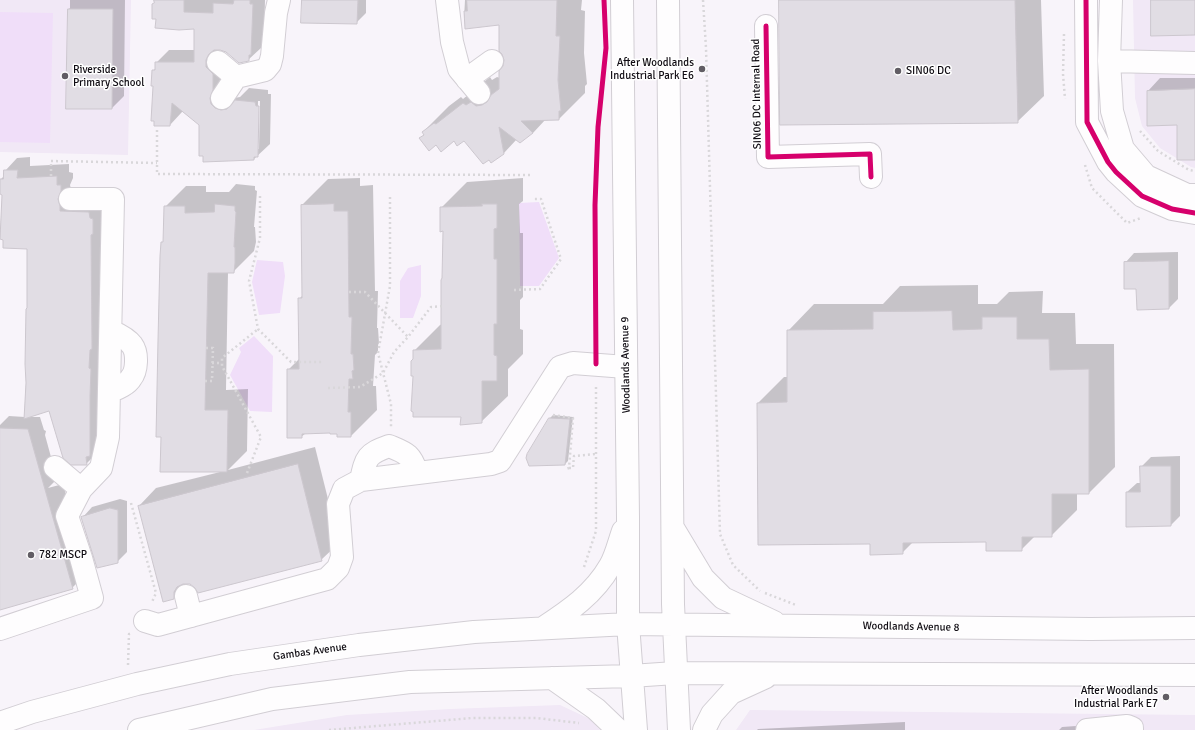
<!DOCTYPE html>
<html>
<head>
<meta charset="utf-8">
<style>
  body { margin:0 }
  canvas { display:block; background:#f8f4fa }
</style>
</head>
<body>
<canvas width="1195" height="730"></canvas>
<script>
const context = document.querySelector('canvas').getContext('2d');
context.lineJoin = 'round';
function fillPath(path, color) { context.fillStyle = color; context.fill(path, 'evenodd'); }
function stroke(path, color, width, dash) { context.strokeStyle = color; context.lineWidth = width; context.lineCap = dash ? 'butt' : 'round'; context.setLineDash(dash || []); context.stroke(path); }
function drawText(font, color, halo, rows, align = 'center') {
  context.font = font + ' Signika,sans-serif'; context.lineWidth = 3; context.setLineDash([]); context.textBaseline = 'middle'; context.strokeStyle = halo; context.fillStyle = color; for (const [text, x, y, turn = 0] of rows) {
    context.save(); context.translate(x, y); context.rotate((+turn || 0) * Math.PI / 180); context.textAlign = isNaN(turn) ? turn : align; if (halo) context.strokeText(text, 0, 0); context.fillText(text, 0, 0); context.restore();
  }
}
fillPath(new Path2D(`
  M 0,0 L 131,0 L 128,155 L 0,152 Z
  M 1133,0 L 1195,0 L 1195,168 L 1191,167 L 1160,148 L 1142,126 L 1135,98 Z
  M 560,705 L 590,719 L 600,730 L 254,730 L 347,715 L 450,709 Z
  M 750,710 L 1195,715 L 1195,730 L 736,730 Z`), '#f1e8f6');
fillPath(new Path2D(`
  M 0,12 L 53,13 L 50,143 L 0,142 Z
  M 539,202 L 559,258 L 539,286 L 520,286 L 519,203 Z
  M 257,260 L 283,262 L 285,276 L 280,313 L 259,315 L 252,282 Z
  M 421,265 L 421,296 L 413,318 L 400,318 L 400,281 L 408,268 Z
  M 254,336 L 273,356 L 272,412 L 250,411 L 230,375 L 241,352 L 239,348 Z`), '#f0def9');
fillPath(new Path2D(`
  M 70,0 L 125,0 L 124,96 L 112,108 L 69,9 L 70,8 Z
  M 155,0 L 265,0 L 264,42 L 261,44 L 261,48 L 248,60 L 218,49 L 234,98 L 240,97 L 249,88 L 268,90 L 268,94 L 271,94 L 270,144 L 254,159 L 200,125 L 183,110 L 182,112 L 170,125 L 154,85 L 153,71 L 156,68 L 156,63 L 169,50 L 195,50 L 195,28 L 157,18 ZM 258,101 L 260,101 L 259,149 L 257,149 Z
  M 303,0 L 366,0 L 366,13 L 356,23 Z
  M 465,0 L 582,0 L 581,10 L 585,11 L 584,53 L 587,84 L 585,86 L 585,93 L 559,119 L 546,119 L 533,133 L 517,139 L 504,153 L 465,140 L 454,140 L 436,144 L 421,138 L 425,134 L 423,132 L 449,106 L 461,97 L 463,99 L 490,77 L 492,80 L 497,77 L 500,78 L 504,67 L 505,60 L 500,24 L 464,18 Z
  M 780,0 L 1041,0 L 1044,96 L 1017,122 Z
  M 1160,78 L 1195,78 L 1195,159 L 1178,124 L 1148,91 Z
  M 30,157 L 30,166 L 69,164 L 69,172 L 73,173 L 73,178 L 70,185 L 72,193 L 102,206 L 99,451 L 86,464 L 50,410 L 29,417 L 40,417 L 44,430 L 46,431 L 45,435 L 57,479 L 48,488 L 63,484 L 88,572 L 72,588 L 0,609 L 0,425 L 9,416 L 25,417 L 28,308 L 28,248 L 0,238 L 1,225 L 2,223 L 3,194 L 1,179 L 4,176 L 5,171 L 17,158 Z
  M 360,178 L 360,186 L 373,185 L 375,291 L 378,291 L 377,328 L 378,328 L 379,343 L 378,345 L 378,352 L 375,355 L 373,386 L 376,386 L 377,410 L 351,436 L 338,433 L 306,433 L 301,437 L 288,370 L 300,358 L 299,299 L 303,295 L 302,205 L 328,179 Z
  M 523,178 L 523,201 L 519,204 L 520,233 L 523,233 L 523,297 L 520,300 L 520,329 L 523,330 L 523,354 L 508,369 L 508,396 L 481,422 L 462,416 L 414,359 L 414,351 L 440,325 L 442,324 L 444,230 L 441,208 L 467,182 Z
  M 236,184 L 255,186 L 255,190 L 257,191 L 254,227 L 255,227 L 256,242 L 254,251 L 233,272 L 228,272 L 226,390 L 248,389 L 247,451 L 228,470 L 315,447 L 339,543 L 321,560 L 189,583 L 173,598 L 139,506 L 156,488 L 220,472 L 164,241 L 165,207 L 186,186 L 206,186 L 206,192 L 229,192 Z
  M 1178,252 L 1178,299 L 1169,308 L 1137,288 L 1125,263 L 1134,253 Z
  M 978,285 L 978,304 L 997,304 L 1009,292 L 1043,291 L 1042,313 L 1075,313 L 1076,344 L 1114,344 L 1115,467 L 1089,493 L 1077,493 L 1077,510 L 1051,536 L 1035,536 L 1021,550 L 987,541 L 914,541 L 902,553 L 871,543 L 758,403 L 784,377 L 788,377 L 788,331 L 814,304 L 883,304 L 900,286 Z
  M 553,415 L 573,417 L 568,461 L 565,464 L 550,418 Z
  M 1180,456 L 1180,516 L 1171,525 L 1127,492 L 1137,483 L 1141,483 L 1141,467 L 1151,457 Z
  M 120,499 L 127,501 L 127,552 L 117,562 L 83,517 L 92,507 Z
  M 905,722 L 905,730 L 757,730 L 758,729 Z
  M 1090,725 L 1099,730 L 1059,730 L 1062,727 Z`), '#0003');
const building = new Path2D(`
  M 154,0 L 184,0 L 184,12 L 213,13 L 213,3 L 233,4 L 234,0 L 250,0 L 250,4 L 253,4 L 251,55 L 249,55 L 249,61 L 239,63 L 226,52 L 220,50 L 214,50 L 209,54 L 206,60 L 206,67 L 213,74 L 213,90 L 210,98 L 211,104 L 215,108 L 221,110 L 227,109 L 235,100 L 255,102 L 256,106 L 259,106 L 258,157 L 254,157 L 254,160 L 203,162 L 203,156 L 199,156 L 199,125 L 172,103 L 170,126 L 154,126 L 154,121 L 151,121 L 153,86 L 151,86 L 152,70 L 155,70 L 155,62 L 194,62 L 194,29 L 179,30 L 155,28 L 156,19 L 152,19 L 152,4 L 154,3 Z
  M 302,0 L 358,0 L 357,24 L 301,23 Z
  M 467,0 L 557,0 L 556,36 L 560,36 L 558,80 L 561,111 L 559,111 L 559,120 L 521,121 L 533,133 L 520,143 L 499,127 L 504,154 L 491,163 L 489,160 L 483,164 L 464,141 L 457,146 L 454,141 L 441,152 L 436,145 L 429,151 L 419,138 L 424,135 L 422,132 L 434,123 L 436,124 L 463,103 L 466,105 L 471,102 L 476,106 L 482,105 L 487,102 L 491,95 L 499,89 L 499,71 L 503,66 L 504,60 L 502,54 L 499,51 L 499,25 L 465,29 L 464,11 L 467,11 Z
  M 779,0 L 1015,0 L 1018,123 L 780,125 Z
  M 1151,0 L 1195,0 L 1195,35 L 1151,36 Z
  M 68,9 L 113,9 L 112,109 L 66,109 Z
  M 1195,89 L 1195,160 L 1177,160 L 1177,125 L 1147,126 L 1147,91 Z
  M 4,170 L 18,170 L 17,178 L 57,176 L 57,185 L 61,185 L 61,191 L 58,199 L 60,206 L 60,211 L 89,212 L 90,218 L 93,219 L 93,234 L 91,235 L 92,349 L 90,350 L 89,368 L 91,369 L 90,396 L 90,456 L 86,457 L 87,465 L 71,465 L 63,458 L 49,411 L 24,419 L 26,383 L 25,364 L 26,309 L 27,308 L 27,249 L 3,248 L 3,240 L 0,239 L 2,195 L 0,194 L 0,179 L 3,179 Z
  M 215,204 L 235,206 L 235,211 L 236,212 L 234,247 L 235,247 L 235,263 L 234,273 L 208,273 L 205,410 L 228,410 L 227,472 L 160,472 L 161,437 L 156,437 L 158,340 L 160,256 L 161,242 L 163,242 L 164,206 L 185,206 L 185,213 L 214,212 Z
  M 334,204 L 334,211 L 348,211 L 349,317 L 352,317 L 351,354 L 353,354 L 354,370 L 352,371 L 353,379 L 349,379 L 348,412 L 351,412 L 351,437 L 337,437 L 337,434 L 330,434 L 330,433 L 302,434 L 302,438 L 287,438 L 287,369 L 299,369 L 298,298 L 302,298 L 301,205 Z
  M 482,204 L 497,204 L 497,228 L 494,229 L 494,259 L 497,259 L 497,324 L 494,324 L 494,355 L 497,356 L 497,381 L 482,381 L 482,423 L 460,425 L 461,417 L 413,417 L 413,412 L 411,411 L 413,376 L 411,376 L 411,361 L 413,359 L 413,350 L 441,349 L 441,280 L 442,278 L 443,231 L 440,232 L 440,207 L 482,206 Z
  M 1169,261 L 1169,309 L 1137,310 L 1136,289 L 1124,289 L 1124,262 Z
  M 952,311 L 953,330 L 982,329 L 982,317 L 1017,317 L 1017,339 L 1049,339 L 1050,370 L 1089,369 L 1089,494 L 1052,494 L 1052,537 L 1022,537 L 1022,551 L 986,551 L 986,542 L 903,543 L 903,554 L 870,555 L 870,544 L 758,545 L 757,403 L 787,402 L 787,330 L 873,329 L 873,312 Z
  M 549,418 L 570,419 L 565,465 L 529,466 L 526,458 L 527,454 Z
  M 0,428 L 28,429 L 73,589 L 0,610 Z
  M 298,464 L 322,561 L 198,593 L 195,588 L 190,584 L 183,584 L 177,587 L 174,592 L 174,599 L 163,602 L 138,506 Z
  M 1140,466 L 1171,466 L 1171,526 L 1126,527 L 1126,492 L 1140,492 Z
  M 110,508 L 118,510 L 118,563 L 97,568 L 81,517 Z`);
fillPath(building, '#e1dde4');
stroke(building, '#ccc7ce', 1);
const minor = new Path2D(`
  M 447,0 L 452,42 L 459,69 L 479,93
  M 1086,0 L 1087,122 L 1108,162 L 1116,172 L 1142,196 L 1172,209 L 1195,213
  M 1111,0 L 1109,61 L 1112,111 L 1123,149 L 1146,176 L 1187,195 L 1195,195
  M 766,26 L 768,157 L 870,154 L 871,177
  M 1109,61 L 1195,63
  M 218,62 L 236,77
  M 467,79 L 492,61
  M 222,98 L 236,77 L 265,70 L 270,64 L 272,56 L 276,13 L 279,0
  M 109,392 C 116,389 127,385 131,378 C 137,371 138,353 132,345 C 127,338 118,334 111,331
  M 55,467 L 81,489
  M 361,480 C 366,457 367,454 389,446 C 406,453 411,454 417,473
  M 186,596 L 191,616
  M 145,621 L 158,625 L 327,579 L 338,568 L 342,557 L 338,504 L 344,489 L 361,480 L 491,464 L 500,461 L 560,367 L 573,363 L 626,367
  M 0,629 L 92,598 L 81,558 L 67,516 L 81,489 L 101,468 L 108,437 L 113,199 L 70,199
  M 1087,730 L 1127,726 L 1132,728 L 1132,730`);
const major = new Path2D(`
  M 622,0 L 628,517 L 628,624 L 636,730
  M 668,0 L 673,604 L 679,730
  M 673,528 L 703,578 L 723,598 L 774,622
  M 543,628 C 569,611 594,594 610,566 C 616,556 619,542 623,531
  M 552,678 L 596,709 L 618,730
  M 0,723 L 32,712 L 137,684 L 230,664 L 359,645 L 474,632 L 628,624 L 1090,629 L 1195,628
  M 139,730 L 272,699 L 410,682 L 631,676 L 675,673 L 1195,675
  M 704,730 L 712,714 L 731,693 L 766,677`);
stroke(minor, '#d2ced4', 24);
stroke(major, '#d2ced4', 24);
stroke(new Path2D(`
  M 703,0 L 706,48 L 720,534 L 733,565 L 760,591
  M 1064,34 L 1063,74 L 1065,99
  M 157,130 L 157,174 L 532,175
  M 1140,131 L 1158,151 L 1189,170 L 1195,171
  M 1085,165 L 1092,188 L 1127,223 L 1141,218
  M 51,176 L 51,161 L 157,163
  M 260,196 L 260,238 L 249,281 L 258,329 L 291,362 L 323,362
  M 390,197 L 390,286 L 378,353 L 391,404 L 391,427
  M 514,290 L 540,289 L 561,259 L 541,199 L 532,199
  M 349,292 L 365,292 L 408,337
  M 212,363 L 222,363
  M 205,381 L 212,381 L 213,348 L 206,348
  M 328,388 L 360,387 L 383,373 L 394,352 L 408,337 L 431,307 L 445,306
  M 553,415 L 573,418 L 569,468 L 566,469
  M 569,468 L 573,468 L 574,456 L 596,454
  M 247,473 L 261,437 L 222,366 L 222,358 L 258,329
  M 131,503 L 156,593 L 152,602
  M 584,567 L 596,531 L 596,384
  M 765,593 L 796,605
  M 128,665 L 129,634 L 131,634
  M 329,730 L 472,718 L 536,718 L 579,723`), '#d9d7da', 2.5, [2, 3]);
stroke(minor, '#fefdfe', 22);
stroke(major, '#fefdfe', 22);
stroke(new Path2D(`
  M 1086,0 L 1087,122 L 1108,162 L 1116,172 L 1142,196 L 1172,209 L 1195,213
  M 766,26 L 768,157 L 870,154 L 871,177
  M 596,364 L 595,205 L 598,127 L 606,48 L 604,0`), '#d6006c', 5);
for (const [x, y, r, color] of [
  [702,69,4,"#615d64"],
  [898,71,4,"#615d64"],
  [65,76,4,"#615d64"],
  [31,555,4,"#615d64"],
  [1166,697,4,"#615d64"]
]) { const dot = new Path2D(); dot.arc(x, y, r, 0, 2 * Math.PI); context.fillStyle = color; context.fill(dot); stroke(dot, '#fff', 1.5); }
drawText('11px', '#100c13', '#fff', [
  ["After Woodlands",694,63,"right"],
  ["Industrial Park E6",694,76,"right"],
  ["Riverside",73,70],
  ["Primary School",73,83],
  ["SIN06 DC",906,71],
  ["782 MSCP",39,555],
  ["After Woodlands",1158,691,"right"],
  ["Industrial Park E7",1158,704,"right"]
], 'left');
drawText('11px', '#100c13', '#fff', [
  ["SIN06 DC Internal Road",757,94,-91],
  ["Woodlands Avenue 9",626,365,-91],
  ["Woodlands Avenue 8",911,627,1],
  ["Gambas Avenue",310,652,-8]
]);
</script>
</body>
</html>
